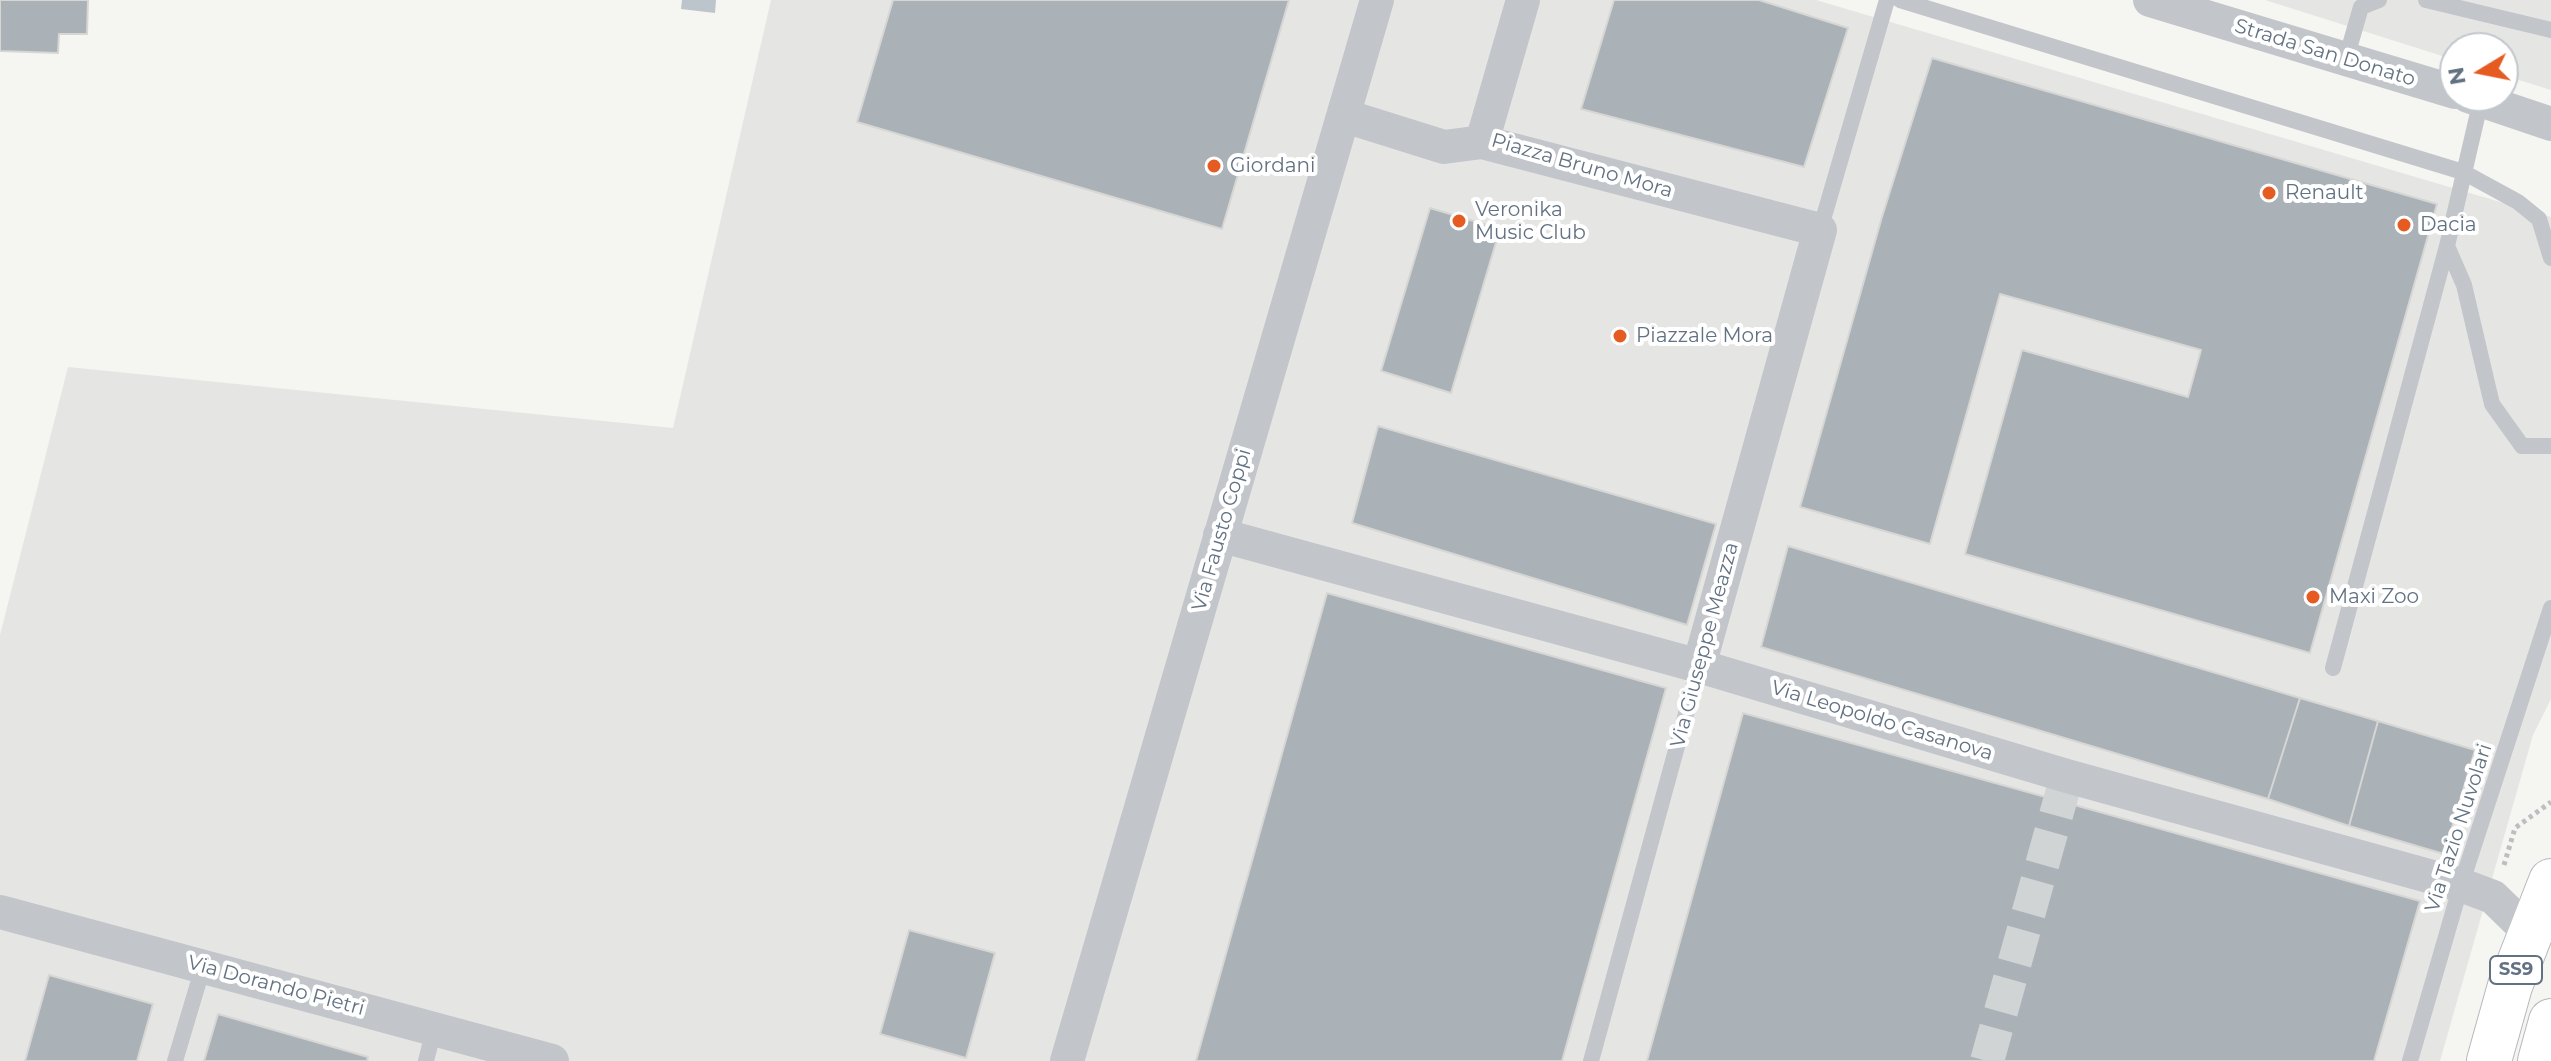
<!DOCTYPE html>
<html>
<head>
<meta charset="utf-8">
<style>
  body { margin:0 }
  #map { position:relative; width:2551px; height:1061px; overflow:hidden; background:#f5f5f1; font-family:Montserrat,sans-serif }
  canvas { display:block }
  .north { position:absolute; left:2439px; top:32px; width:80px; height:80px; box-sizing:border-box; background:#fff; border:2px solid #c1c7cd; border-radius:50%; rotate:260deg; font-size:22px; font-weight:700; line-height:32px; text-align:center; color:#637282 }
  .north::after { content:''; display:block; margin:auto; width:28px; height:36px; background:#e55b21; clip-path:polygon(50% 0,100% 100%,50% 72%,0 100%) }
</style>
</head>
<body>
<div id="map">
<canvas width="2551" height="1061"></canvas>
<div class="north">N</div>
</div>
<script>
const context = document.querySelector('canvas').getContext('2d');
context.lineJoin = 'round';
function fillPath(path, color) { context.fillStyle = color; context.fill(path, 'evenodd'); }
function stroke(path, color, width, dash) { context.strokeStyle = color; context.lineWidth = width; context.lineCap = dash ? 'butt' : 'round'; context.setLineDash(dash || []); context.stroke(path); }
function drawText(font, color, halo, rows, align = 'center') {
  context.font = font + ' Montserrat,sans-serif'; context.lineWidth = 8; context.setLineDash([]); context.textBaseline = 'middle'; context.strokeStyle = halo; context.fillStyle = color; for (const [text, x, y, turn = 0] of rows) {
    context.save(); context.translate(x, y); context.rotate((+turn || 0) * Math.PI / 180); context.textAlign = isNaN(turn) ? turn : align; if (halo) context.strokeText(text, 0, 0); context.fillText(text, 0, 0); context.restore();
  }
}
fillPath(new Path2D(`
  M 771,0 L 1816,0 L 2551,217 L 2551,699 L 2533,735 L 2440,1061 L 0,1061 L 0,635 L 68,367 L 673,428 Z
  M 2265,0 L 2551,0 L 2551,90 L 2503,75 L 2503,48 L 2455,48 L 2455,60 Z`), '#e5e6e4');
fillPath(new Path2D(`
  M 682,0 L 716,0 L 715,13 L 681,9 Z`), '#bbc5cb');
const building = new Path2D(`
  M 0,0 L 88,0 L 87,34 L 59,34 L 58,53 L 0,51 Z
  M 893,0 L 1289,0 L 1222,229 L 857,122 Z
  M 1614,0 L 1759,0 L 1848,28 L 1804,167 L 1581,109 Z
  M 1932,58 L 2437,204 L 2310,653 L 1965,554 L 2022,350 L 2188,397 L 2201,350 L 2000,294 L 1930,544 L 1800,507 L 1882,217 Z
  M 1430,208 L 1500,229 L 1451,393 L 1381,371 Z
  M 1378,426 L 1716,524 L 1687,625 L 1352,523 Z
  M 1788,546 L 2300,698 L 2268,799 L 1761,647 Z
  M 1327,593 L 1666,688 L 1562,1061 L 1196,1061 Z
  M 2300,698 L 2378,721 L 2349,826 L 2268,799 Z
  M 1743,713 L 2420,901 L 2374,1061 L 1647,1061 Z
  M 2378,721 L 2475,750 L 2444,854 L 2349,826 Z
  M 909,930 L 995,953 L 966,1058 L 880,1034 Z
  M 49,975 L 153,1004 L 137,1061 L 25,1061 Z
  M 218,1014 L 368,1057 L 367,1061 L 204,1061 Z`);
fillPath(building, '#aab1b7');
stroke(building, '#d6d6d4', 2);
stroke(new Path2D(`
  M 1987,1061 L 2067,776`), '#d0d4d5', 34, [34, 17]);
const primary = new Path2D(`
  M 2489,1061 L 2510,986 L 2551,881
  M 2540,1061 L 2551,1021`);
stroke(primary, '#b5b9bd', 46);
stroke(new Path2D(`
  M 2504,865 L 2515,828 L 2551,802`), '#bcbec0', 5, [4, 4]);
stroke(new Path2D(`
  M 1900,0 L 2463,172 L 2518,202 L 2539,219 L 2551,258
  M 2426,0 L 2551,30
  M 2346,59 L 2361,7 L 2379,0
  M 1820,230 L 1887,0
  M 2447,246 L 2464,285 L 2492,404 L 2522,446 L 2551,446
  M 2333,668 L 2447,246 L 2481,100
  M 175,1061 L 203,967
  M 426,1061 L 434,1029
  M 1591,1061 L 1699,666
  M 2410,1061 L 2461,885 L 2551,608`), '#c2c5c9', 16);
stroke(new Path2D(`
  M 1523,0 L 1482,142 L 1820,230 L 1699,666
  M 2150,0 L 2455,92
  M 2468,96 L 2551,124
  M 1345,116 L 1444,147 L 1482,142
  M 1220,535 L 1699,666 L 2067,776 L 2461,885 L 2493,897 L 2530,933
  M 0,912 L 552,1061
  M 1067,1061 L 1377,0`), '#c2c5c9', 34);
stroke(primary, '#fff', 44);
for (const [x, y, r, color] of [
  [1214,166,8,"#e55b21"],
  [2269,193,8,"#e55b21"],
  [1459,221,8,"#e55b21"],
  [2404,225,8,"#e55b21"],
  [1620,336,8,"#e55b21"],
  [2313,597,8,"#e55b21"]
]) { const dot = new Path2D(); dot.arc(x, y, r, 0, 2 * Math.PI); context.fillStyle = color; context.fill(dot); stroke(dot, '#fff', 3); }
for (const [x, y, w] of [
  [2516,970,52]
]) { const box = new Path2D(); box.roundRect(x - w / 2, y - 14, w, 28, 6); context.fillStyle = '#fff'; context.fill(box); stroke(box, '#637282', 2); }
drawText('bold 18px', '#637282', null, [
  ["SS9",2516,970]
]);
drawText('20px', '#637282', '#fff', [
  ["Strada San Donato",2325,53,17],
  ["Piazza Bruno Mora",1582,166,16],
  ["Via Fausto Coppi",1222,530,-74],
  ["Via Giuseppe Meazza",1705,645,-75],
  ["Via Leopoldo Casanova",1882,721,17],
  ["Via Tazio Nuvolari",2459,828,-72],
  ["Via Dorando Pietri",276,986,15]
]);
drawText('20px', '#637282', '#fff', [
  ["Giordani",1230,166],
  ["Renault",2285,193],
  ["Veronika",1475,210],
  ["Music Club",1475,233],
  ["Dacia",2420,225],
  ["Piazzale Mora",1636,336],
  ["Maxi Zoo",2329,597]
], 'left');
</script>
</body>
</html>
